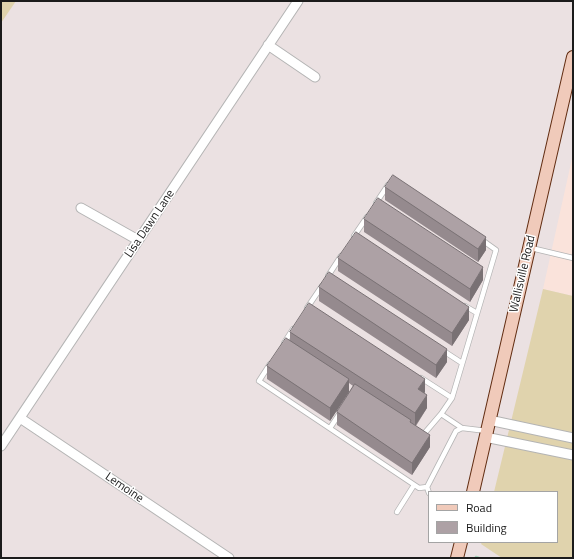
<!DOCTYPE html>
<html>
<head>
<meta charset="utf-8">
<style>
  body { margin:0 }
  #map { position:relative; width:574px; height:559px; overflow:hidden; background:#ebe1e2; font-family:"Titillium Web",sans-serif }
  canvas { display:block }
  .frame { position:absolute; inset:0; border:2px solid #1b1b1b; pointer-events:none }
  .legend { position:absolute; left:428px; top:491px; width:130px; height:52px; box-sizing:border-box; background:#fff; border:1px solid #a4a4a4; margin:0; padding:5px 7px; list-style:none; font-size:12px; color:#1b1b1b }
  .legend li { display:flex; align-items:center; gap:8px; height:20px }
  .legend b { width:20px; border:1px solid #a4a4a4 }
</style>
</head>
<body>
<div id="map">
<canvas width="574" height="559"></canvas>
<div class="frame"></div>
<ul class="legend">
<li><b style="height:5px;background:#f0caba"></b>Road</li>
<li><b style="height:11px;background:#ada1a5"></b>Building</li>
</ul>
</div>
<script>
const context = document.querySelector('canvas').getContext('2d');
context.lineJoin = 'round';
function fillPath(path, color) { context.fillStyle = color; context.fill(path, 'evenodd'); }
function stroke(path, color, width, dash) { context.strokeStyle = color; context.lineWidth = width; context.lineCap = dash ? 'butt' : 'round'; context.setLineDash(dash || []); context.stroke(path); }
function drawText(font, color, halo, rows, align = 'center') {
  context.font = font + ' "Titillium Web",sans-serif'; context.lineWidth = 3; context.setLineDash([]); context.textBaseline = 'middle'; context.strokeStyle = halo; context.fillStyle = color; for (const [text, x, y, turn = 0] of rows) {
    context.save(); context.translate(x, y); context.rotate((+turn || 0) * Math.PI / 180); context.textAlign = isNaN(turn) ? turn : align; if (halo) context.strokeText(text, 0, 0); context.fillText(text, 0, 0); context.restore();
  }
}
fillPath(new Path2D(`
  M 573,154 L 573,296 L 543,289 Z`), '#fae3db');
fillPath(new Path2D(`
  M 1,1 L 16,1 L 1,23 Z
  M 543,289 L 573,296 L 573,558 L 502,558 L 481,544 L 482,542 L 557,542 L 557,492 L 494,492 Z`), '#e0d3ad');
stroke(new Path2D(`
  M 476,557 L 479,558`), '#a7d4bc', 2.5);
const service = new Path2D(`
  M 376,203 L 388,185
  M 354,236 L 367,217
  M 531,248 L 573,258
  M 328,276 L 341,256
  M 465,306 L 477,313
  M 307,308 L 322,286
  M 284,343 L 293,329
  M 442,350 L 462,363
  M 270,364 L 259,381 L 419,488 L 427,487
  M 421,378 L 452,398
  M 330,428 L 340,413
  M 462,428 L 441,414 L 452,398 L 496,250 L 482,240
  M 423,435 L 441,414
  M 429,493 L 427,487 L 456,431 L 462,428 L 487,431
  M 397,512 L 414,485`);
const minor = new Path2D(`
  M 268,45 L 315,77
  M 81,208 L 138,240
  M 20,418 L 229,558
  M 489,420 L 573,438
  M 485,437 L 573,455
  M 1,446 L 298,1`);
const secondary = new Path2D(`
  M 473,492 L 573,57
  M 457,558 L 461,542`);
stroke(service, '#b4b4b4', 6);
stroke(minor, '#b4b4b4', 11);
stroke(secondary, '#622d12', 14);
stroke(service, '#fff', 4.5);
stroke(minor, '#fff', 9);
stroke(secondary, '#f0caba', 12);
fillPath(new Path2D(`
  M 385,187 L 486,250 L 478,262 L 385,200 Z
  M 364,219 L 483,280 L 470,302 L 364,232 Z
  M 338,258 L 469,320 L 452,346 L 338,271 Z
  M 319,287 L 447,362 L 436,378 L 319,301 Z
  M 290,332 L 425,392 L 424,393 L 427,408 L 416,426 L 430,447 L 412,475 L 337,425 L 337,412 L 353,386 L 349,383 L 349,392 L 330,421 L 267,379 L 267,366 L 290,341 Z`), '#958a8e');
fillPath(new Path2D(`
  M 486,237 L 486,250 L 478,262 L 478,249 Z
  M 483,267 L 483,280 L 470,302 L 470,289 Z
  M 469,307 L 469,320 L 452,346 L 452,333 Z
  M 447,349 L 447,362 L 436,378 L 436,365 Z
  M 349,379 L 349,392 L 330,421 L 330,408 Z
  M 425,379 L 425,392 L 418,402 L 418,389 Z
  M 427,395 L 427,408 L 415,426 L 415,413 Z
  M 430,435 L 430,447 L 412,475 L 412,463 Z`), '#797174');
const building = new Path2D(`
  M 393,175 L 486,237 L 478,249 L 385,187 Z
  M 378,198 L 483,267 L 470,289 L 364,219 Z
  M 356,232 L 469,307 L 452,333 L 338,258 Z
  M 329,272 L 447,349 L 436,365 L 319,287 Z
  M 309,303 L 425,379 L 418,389 L 427,395 L 415,413 L 290,332 Z
  M 286,338 L 349,379 L 330,408 L 267,366 Z
  M 355,384 L 411,420 L 410,422 L 430,435 L 412,463 L 337,412 Z`);
fillPath(building, '#ada1a5');
stroke(building, '#797174', 1);
drawText('12px', '#1b1b1b', '#fff', [
  ["Lisa Dawn Lane",150,224,-56],
  ["Wallisville Road",523,274,-77],
  ["Lemoine",124,488,34]
]);
</script>
</body>
</html>
